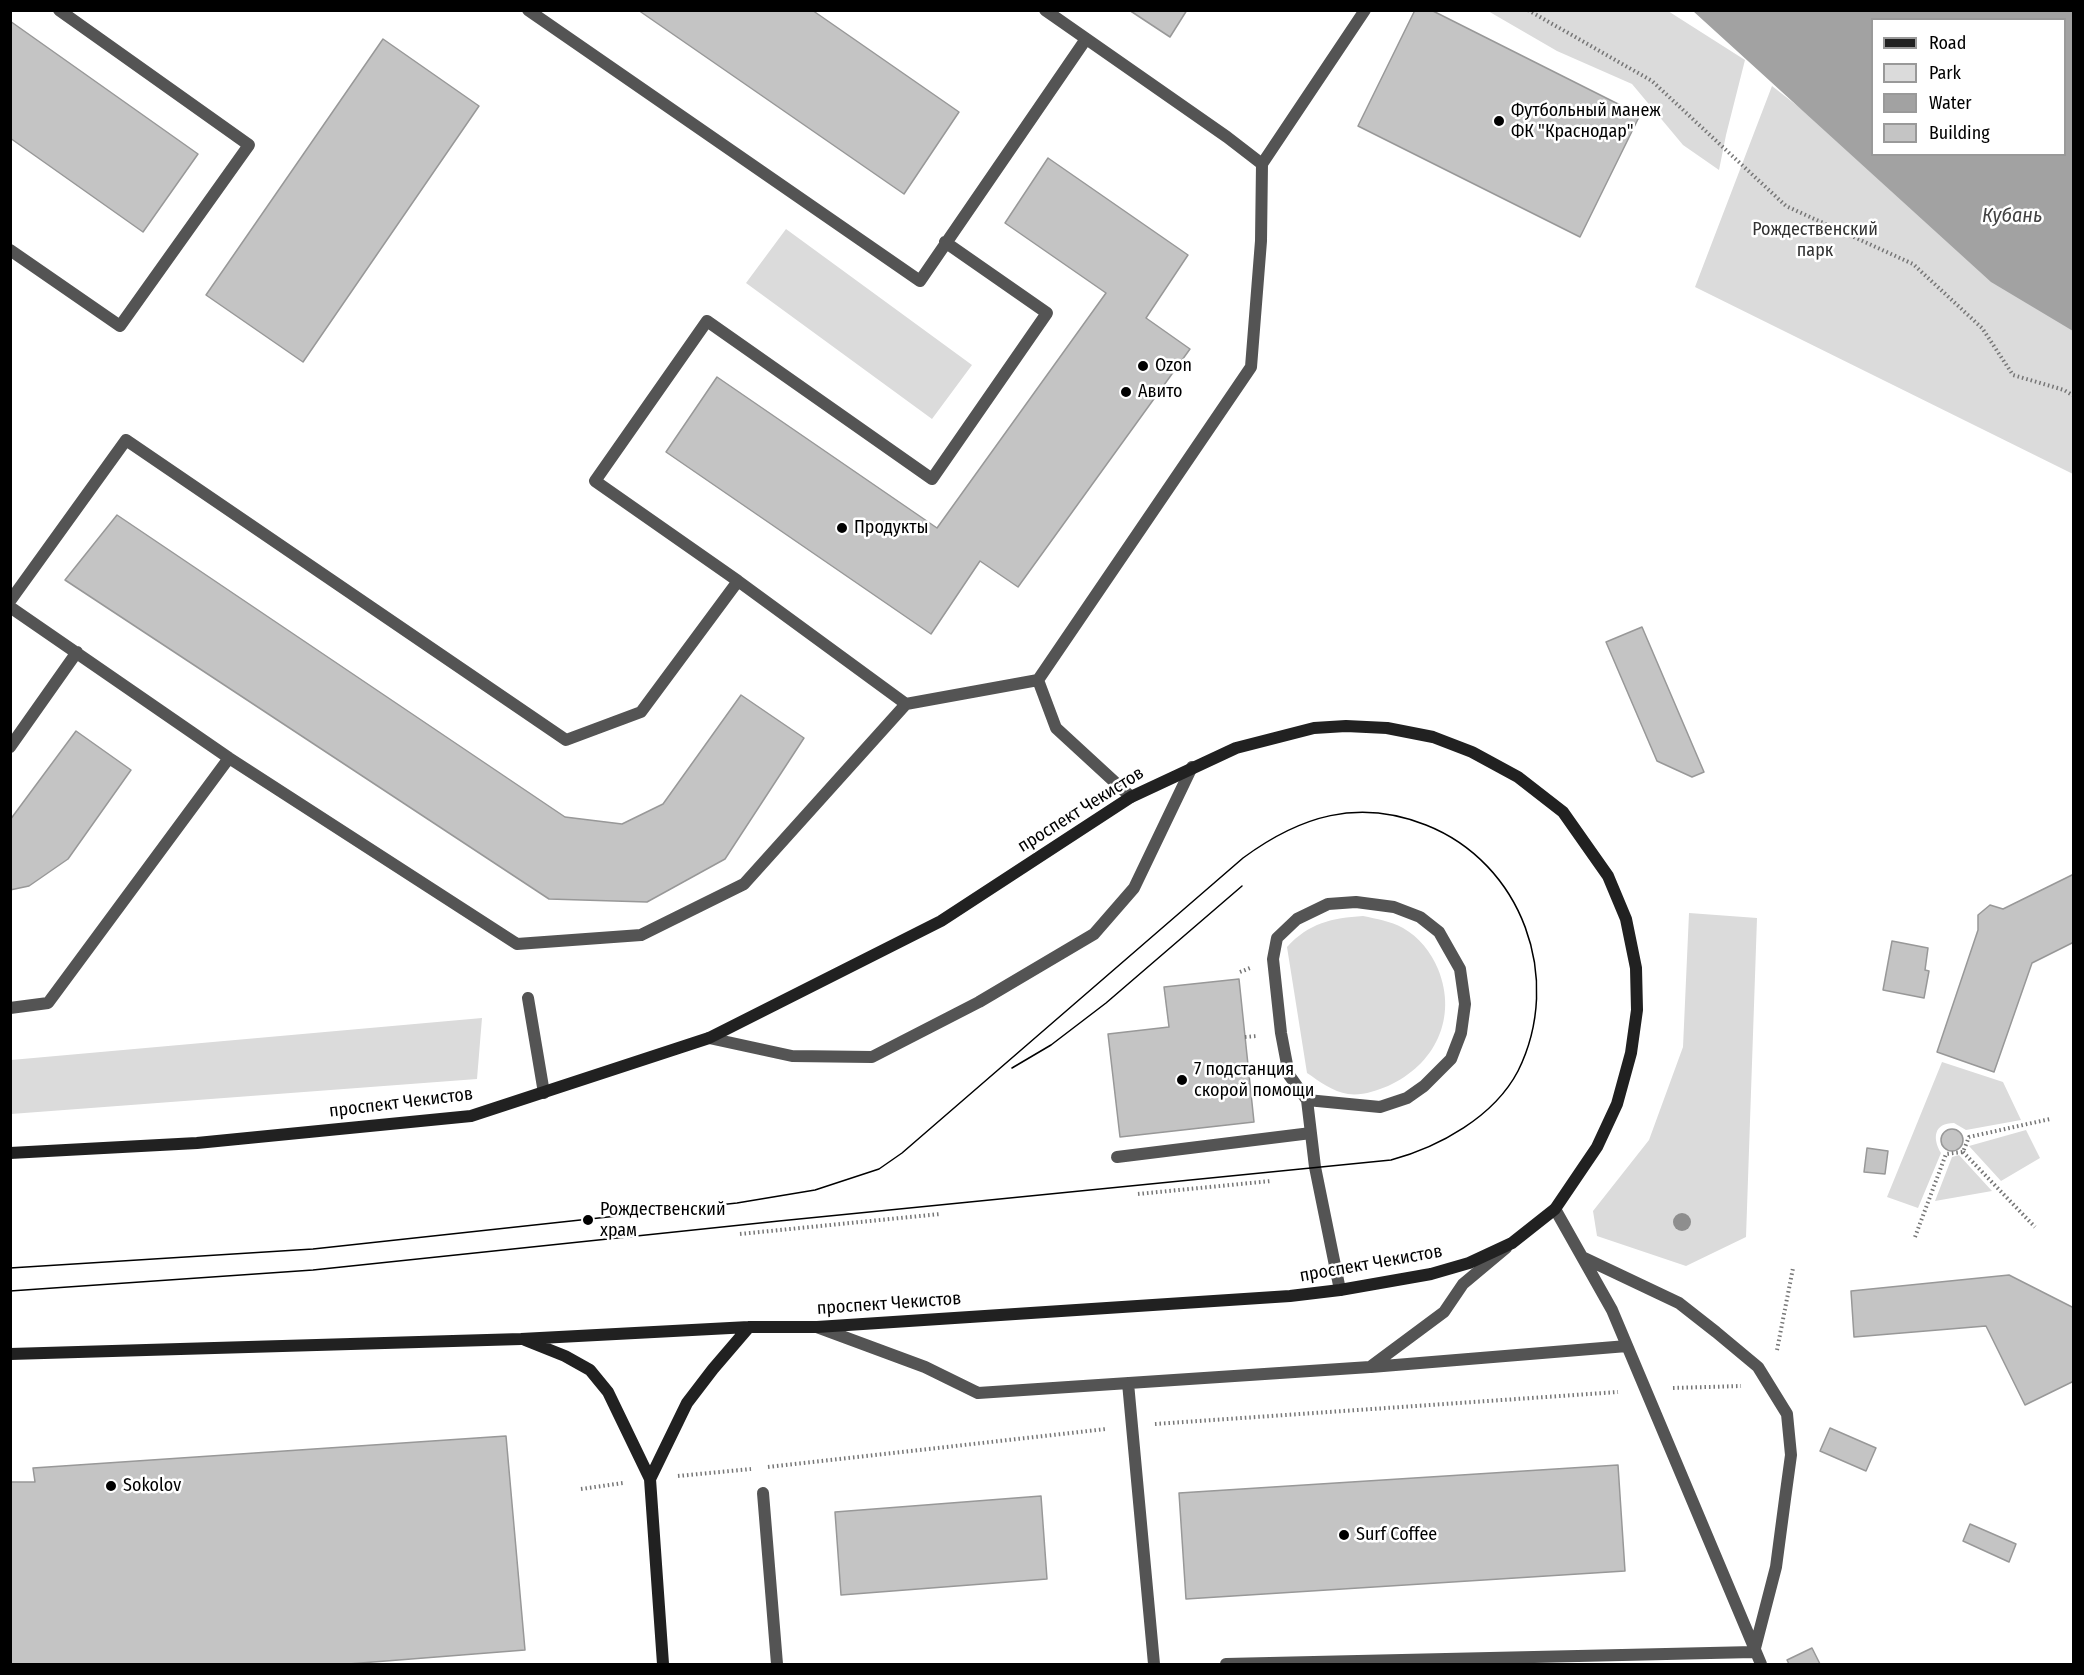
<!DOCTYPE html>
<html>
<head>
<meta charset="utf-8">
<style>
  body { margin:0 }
  #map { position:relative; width:2084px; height:1675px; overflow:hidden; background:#fff; font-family:"Fira Sans Condensed",sans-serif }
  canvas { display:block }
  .frame { position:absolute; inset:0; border:12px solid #000; pointer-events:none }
  .legend { position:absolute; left:1871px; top:18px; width:195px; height:138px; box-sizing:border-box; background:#fff; border:2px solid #999; margin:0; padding:8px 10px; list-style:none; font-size:18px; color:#000 }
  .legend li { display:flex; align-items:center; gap:12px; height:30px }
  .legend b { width:30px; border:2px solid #999 }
</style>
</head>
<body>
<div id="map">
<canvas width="2084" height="1675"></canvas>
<div class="frame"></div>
<ul class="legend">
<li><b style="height:8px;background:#212121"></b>Road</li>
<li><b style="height:16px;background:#dbdbdb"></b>Park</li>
<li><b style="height:16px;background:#a2a2a2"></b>Water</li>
<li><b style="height:16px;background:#c4c4c4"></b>Building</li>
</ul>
</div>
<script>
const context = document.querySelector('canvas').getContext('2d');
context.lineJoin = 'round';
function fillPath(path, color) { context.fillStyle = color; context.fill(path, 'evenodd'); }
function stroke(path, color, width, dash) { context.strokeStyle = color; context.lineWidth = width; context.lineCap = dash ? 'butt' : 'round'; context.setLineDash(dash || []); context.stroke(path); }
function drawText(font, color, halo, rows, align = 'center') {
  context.font = font + ' "Fira Sans Condensed",sans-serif'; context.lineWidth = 5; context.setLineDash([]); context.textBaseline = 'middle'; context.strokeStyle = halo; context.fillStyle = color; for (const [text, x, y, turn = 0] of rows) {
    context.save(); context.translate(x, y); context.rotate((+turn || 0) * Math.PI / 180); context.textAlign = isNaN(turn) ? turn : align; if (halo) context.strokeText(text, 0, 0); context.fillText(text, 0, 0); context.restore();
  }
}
fillPath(new Path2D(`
  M 1488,11 L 1668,11 L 1745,60 L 1726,135 L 1719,170 L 1683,145 L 1632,84 L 1557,51 Z
  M 1772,86 L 2073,321 L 2073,474 L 1695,287 Z
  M 786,229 L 972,365 L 932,419 L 746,283 Z
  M 1689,913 L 1757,918 L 1746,1237 L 1686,1266 L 1597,1236 L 1593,1211 L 1649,1140 L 1683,1047 Z
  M 1363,916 C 1377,919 1390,921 1403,928 C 1419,937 1431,952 1438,969 C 1458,1018 1435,1065 1388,1086 C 1376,1091 1361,1096 1348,1094 C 1333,1092 1319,1081 1307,1073 L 1287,947 C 1309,923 1332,918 1363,916 Z
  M 482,1018 L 477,1079 L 11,1114 L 11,1060 Z
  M 1942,1062 L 2003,1082 L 2021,1120 L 1966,1130 L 1954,1123 C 1934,1123 1932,1138 1941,1153 L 1918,1208 L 1887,1197 Z
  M 2026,1130 L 2040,1158 L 2001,1181 L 1969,1146 Z
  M 1959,1155 L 1992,1191 L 1935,1201 L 1952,1157 Z`), '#dbdbdb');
fillPath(new Path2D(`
  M 1693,11 L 2073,11 L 2073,331 L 1991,282 ZM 1872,20 L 2064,20 L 2064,154 L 1872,154 Z`), '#a2a2a2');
const building = new Path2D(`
  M 638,10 L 812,10 L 959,112 L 904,194 Z
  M 1129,10 L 1187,10 L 1170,37 Z
  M 1415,10 L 1431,10 L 1640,115 L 1580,237 L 1358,126 Z
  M 10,21 L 198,154 L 143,232 L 10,138 Z
  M 383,39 L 479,106 L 303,362 L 206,295 Z
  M 1048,158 L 1188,255 L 1146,318 L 1190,349 L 1018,587 L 980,561 L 931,634 L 666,452 L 717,377 L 937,528 L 1106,293 L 1005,223 Z
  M 117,515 L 565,817 L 622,824 L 663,804 L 741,695 L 804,738 L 725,859 L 647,902 L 549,899 L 65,580 Z
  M 1642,627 L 1704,772 L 1692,777 L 1657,761 L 1606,642 Z
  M 76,731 L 131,770 L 68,859 L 29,886 L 10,890 L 10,820 Z
  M 2074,874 L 2074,942 L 2032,963 L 1994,1072 L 1937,1052 L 1978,930 L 1978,915 L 1990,905 L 2003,909 Z
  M 1892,941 L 1928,948 L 1925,970 L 1929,971 L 1924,998 L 1883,990 Z
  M 1239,979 L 1254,1122 L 1120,1137 L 1108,1034 L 1169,1027 L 1164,987 Z
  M1941 1140a11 11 0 1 1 22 0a11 11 0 1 1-22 0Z
  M 1867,1148 L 1888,1151 L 1885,1174 L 1864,1172 Z
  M 2009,1275 L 2074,1308 L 2074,1381 L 2025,1405 L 1986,1326 L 1854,1337 L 1851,1291 Z
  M 1830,1428 L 1876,1448 L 1866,1471 L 1820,1451 Z
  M 506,1436 L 525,1650 L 348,1664 L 10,1664 L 10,1482 L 35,1482 L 33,1468 Z
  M 1618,1465 L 1625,1571 L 1186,1599 L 1179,1493 Z
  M 1041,1496 L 1047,1579 L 841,1595 L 835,1512 Z
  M 1970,1524 L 2016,1544 L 2009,1562 L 1963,1541 Z
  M 1812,1648 L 1820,1664 L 1789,1664 L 1787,1660 Z`);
fillPath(building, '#c4c4c4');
stroke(building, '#989898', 1.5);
stroke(new Path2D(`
  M 1528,10 L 1652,81 L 1786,206 L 1913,264 L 1982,328 L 2013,375 L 2064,390 L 2074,396
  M 1240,972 L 1250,968
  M 1245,1037 L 1257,1036
  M 1963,1152 L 2035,1227
  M 1138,1194 L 1271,1181
  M 740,1234 L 940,1214
  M 1915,1237 L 1946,1154 L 1963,1152 L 1969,1137 L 2050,1119
  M 1777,1350 L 1793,1268
  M 1673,1388 L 1741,1386
  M 1155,1424 L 1618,1392
  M 768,1467 L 1106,1429
  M 678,1476 L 751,1469
  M 581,1489 L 623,1483`), '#767676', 4, [1.5, 3]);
stroke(new Path2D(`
  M 528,10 L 920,281 L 1086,39
  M 10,250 L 120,326 L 249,145 L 59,10
  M 738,581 L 595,481 L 707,321 L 932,479 L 1047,313 L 945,242
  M 10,601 L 126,440 L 566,740 L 641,712 L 738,581 L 906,704
  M 10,607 L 229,758 L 517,944 L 641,935 L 744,884 L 906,704 L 1038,680
  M 10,747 L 77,652
  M 1131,797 L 1056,728 L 1038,680 L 1251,367 L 1261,241 L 1262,164 L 1365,10
  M 528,998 L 544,1093
  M 10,1008 L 48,1003 L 229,758
  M 709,1038 L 792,1056 L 872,1057 L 979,1002 L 1094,934 L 1134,888 L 1192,767
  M 1307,1100 L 1289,1075 L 1281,1033 L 1273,959 L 1277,938 L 1297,919 L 1328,904 L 1356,902 L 1394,907 L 1420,917 L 1439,932 L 1460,969 L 1465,1004 L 1461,1033 L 1451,1059 L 1424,1086 L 1407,1098 L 1380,1107 L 1307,1100 L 1315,1167 L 1340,1290
  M 1117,1157 L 1311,1133
  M 1555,1209 L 1612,1310 L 1761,1664
  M 817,1327 L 925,1367 L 978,1393 L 1370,1367 L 1444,1312 L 1463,1284 L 1506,1248
  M 1371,1367 L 1627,1346
  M 1128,1383 L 1154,1664
  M 763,1493 L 777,1664
  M 1226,1664 L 1754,1652 L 1776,1567 L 1785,1499 L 1791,1455 L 1787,1414 L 1758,1367 L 1716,1332 L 1679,1303 L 1582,1257`), '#545454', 12);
stroke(new Path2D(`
  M 1045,10 L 1227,137 L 1262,164`), '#545454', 12);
stroke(new Path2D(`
  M 10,1153 L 197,1143 L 471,1116 L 709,1038 L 941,921 L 1131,797 L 1236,748 L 1314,728 L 1346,726 L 1387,728 L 1433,737 L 1472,752 L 1518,777 L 1563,812 L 1608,876 L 1626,919 L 1636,968 L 1637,1010 L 1631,1053 L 1617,1104 L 1597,1147 L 1555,1209 L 1512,1243 L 1469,1263 L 1431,1274 L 1340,1290 L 1290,1296 L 817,1327 L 749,1327 L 521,1339 L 10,1354
  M 525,1340 L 565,1356 L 590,1370 L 608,1392 L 650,1479 L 663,1664
  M 650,1479 L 687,1403 L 713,1369 L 749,1327`), '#212121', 12);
stroke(new Path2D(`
  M 1012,1068 L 1051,1045 L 1106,1003 L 1242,886
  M 10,1268 L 313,1249 L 737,1203 L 815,1190 L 879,1169 L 902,1153 L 1243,858 C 1300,816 1358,798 1426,825 C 1522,863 1564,978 1518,1071 C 1494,1117 1439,1147 1391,1160 L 779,1221 L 313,1270 L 10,1291`), '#000', 1.5);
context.fillStyle = '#8e8e8e';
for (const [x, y] of [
  [1682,1222]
]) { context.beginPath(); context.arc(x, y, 9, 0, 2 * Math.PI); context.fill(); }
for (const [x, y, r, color] of [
  [1499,121,6,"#000"],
  [1143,366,6,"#000"],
  [1126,392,6,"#000"],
  [842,528,6,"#000"],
  [1182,1080,6,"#000"],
  [588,1220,6,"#000"],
  [111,1486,6,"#000"],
  [1344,1535,6,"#000"]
]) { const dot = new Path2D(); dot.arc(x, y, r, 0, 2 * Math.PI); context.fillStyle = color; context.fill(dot); stroke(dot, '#fff', 2); }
drawText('18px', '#000', '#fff', [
  ["Футбольный манеж",1511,111],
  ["ФК \"Краснодар\"",1511,132],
  ["Ozon",1155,366],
  ["Авито",1138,392],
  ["Продукты",854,528],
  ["7 подстанция",1194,1070],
  ["скорой помощи",1194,1091],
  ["Рождественский",600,1210],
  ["храм",600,1231],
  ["Sokolov",123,1486],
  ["Surf Coffee",1356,1535]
], 'left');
drawText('18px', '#323232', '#fff', [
  ["Рождественский",1815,230],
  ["парк",1815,251]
]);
drawText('18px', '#000', '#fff', [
  ["проспект Чекистов",1081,810,-32],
  ["проспект Чекистов",401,1103,-7],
  ["проспект Чекистов",1371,1264,-10],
  ["проспект Чекистов",889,1304,-4]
]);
drawText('italic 20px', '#434343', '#fff', [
  ["Кубань",2012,216]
]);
</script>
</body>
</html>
